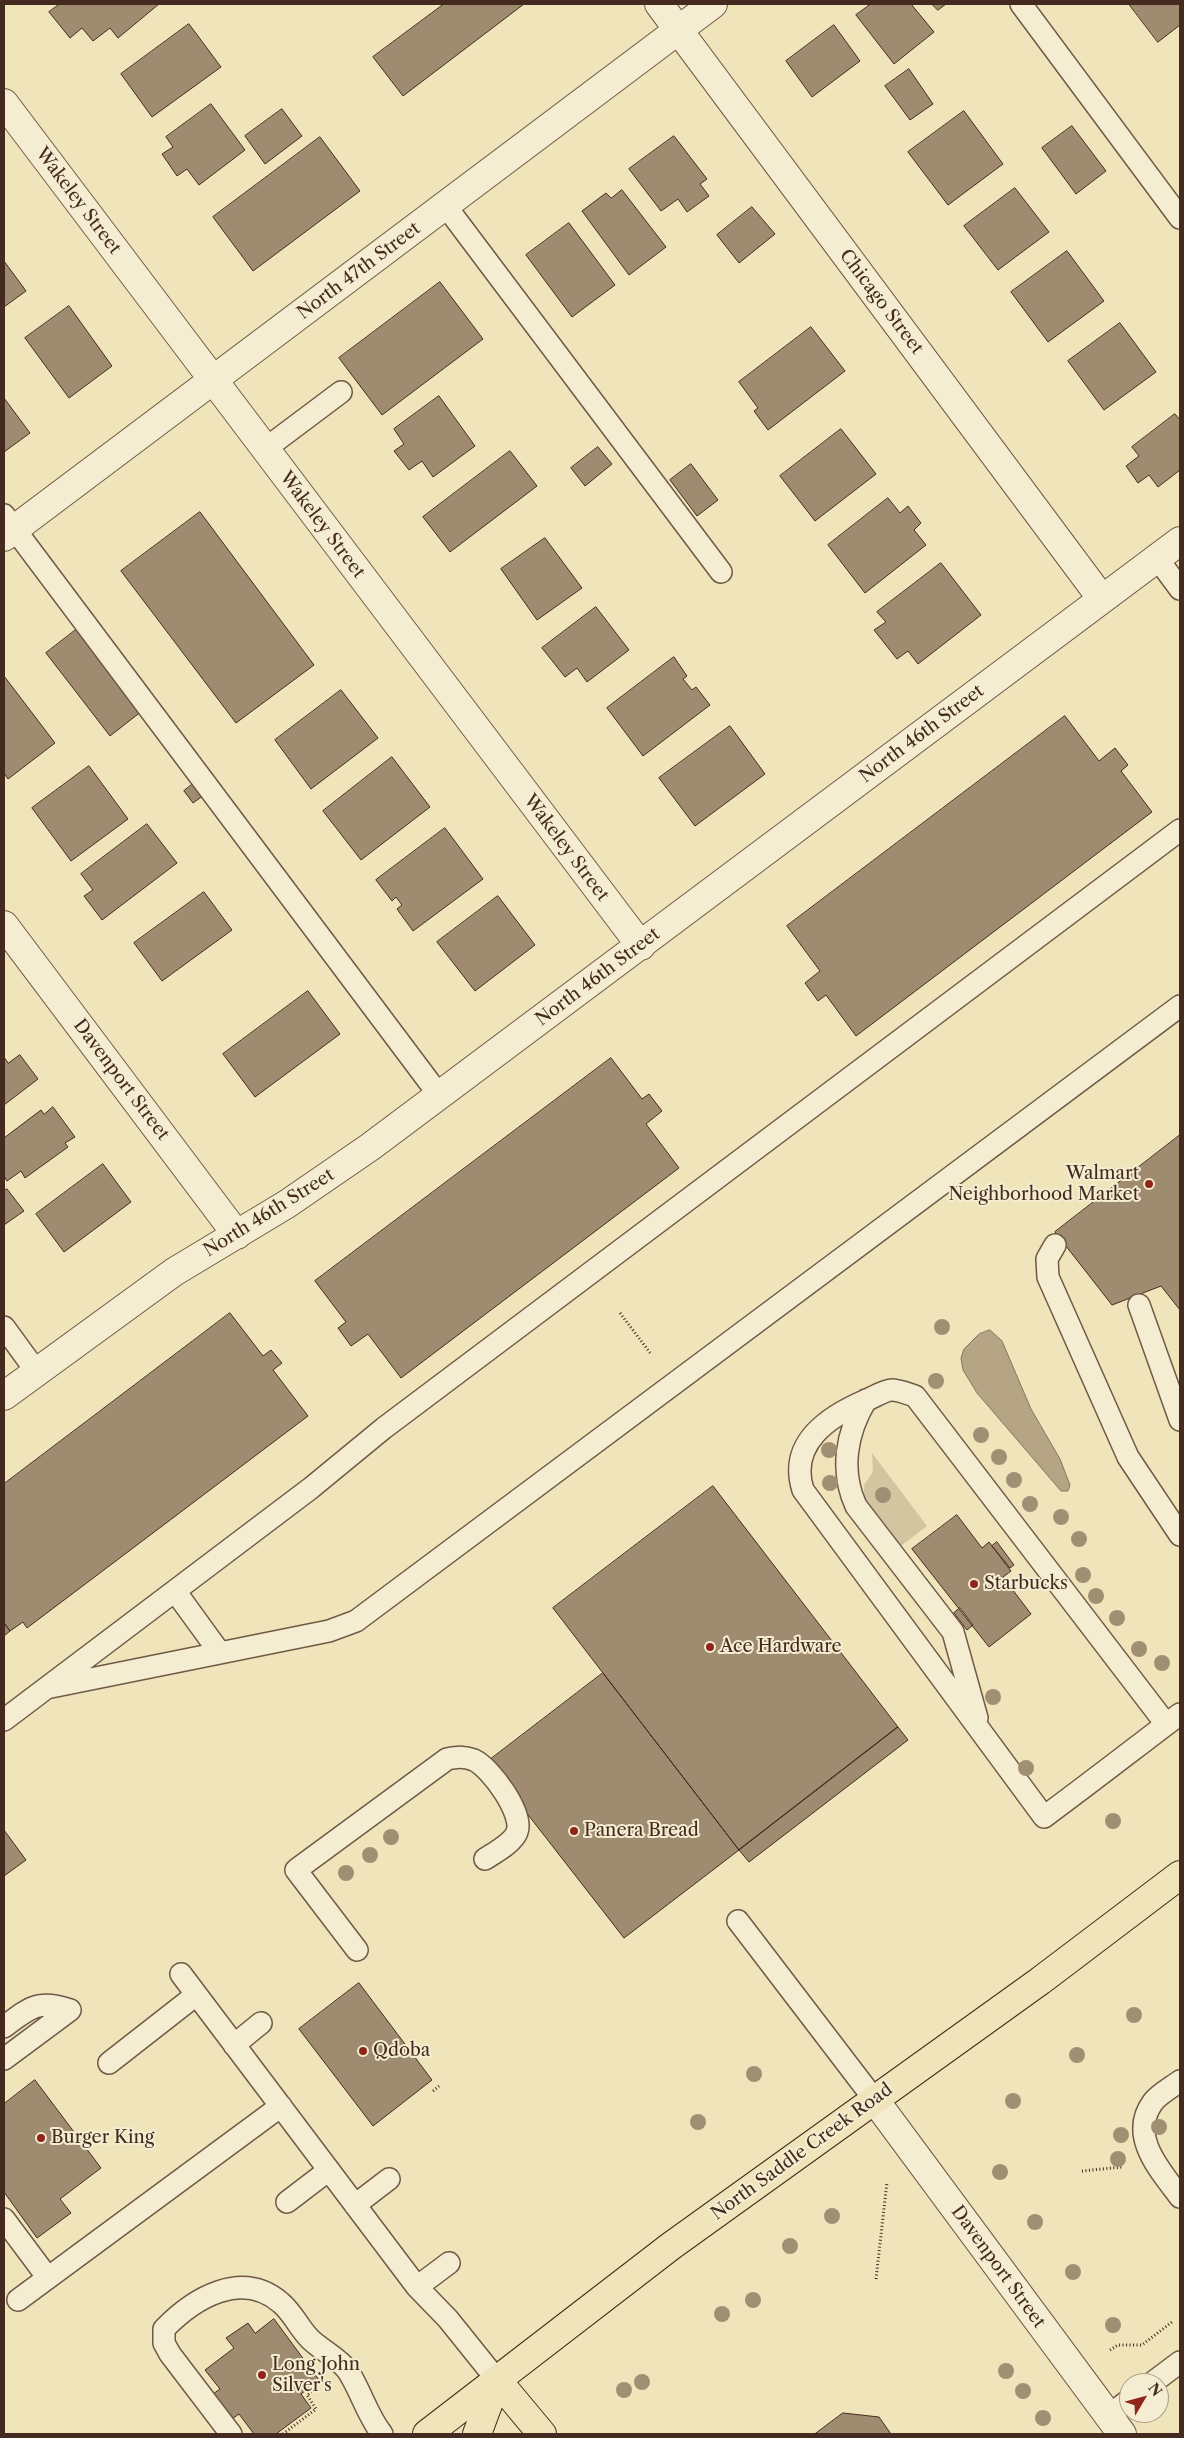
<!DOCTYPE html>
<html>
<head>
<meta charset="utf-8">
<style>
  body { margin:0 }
  #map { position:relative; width:1184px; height:2438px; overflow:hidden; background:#f0e4ba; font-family:"Libre Caslon Text",serif }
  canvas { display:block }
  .frame { position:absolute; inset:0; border:5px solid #452b1f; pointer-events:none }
  .north { position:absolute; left:1119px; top:2373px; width:50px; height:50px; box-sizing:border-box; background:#f5edd2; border:1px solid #af9f8a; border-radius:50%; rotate:53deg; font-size:14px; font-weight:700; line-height:20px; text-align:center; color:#452b1f }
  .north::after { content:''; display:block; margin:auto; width:18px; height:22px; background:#8f2418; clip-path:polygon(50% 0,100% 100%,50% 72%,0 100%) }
</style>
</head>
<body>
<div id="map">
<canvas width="1184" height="2438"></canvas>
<div class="frame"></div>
<div class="north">N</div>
</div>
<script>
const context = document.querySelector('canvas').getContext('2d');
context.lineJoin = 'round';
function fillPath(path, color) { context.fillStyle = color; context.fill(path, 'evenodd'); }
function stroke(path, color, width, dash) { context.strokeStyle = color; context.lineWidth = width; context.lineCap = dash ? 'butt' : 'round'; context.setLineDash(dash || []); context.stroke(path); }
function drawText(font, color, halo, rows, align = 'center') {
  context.font = font + ' "Libre Caslon Text",serif'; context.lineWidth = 4; context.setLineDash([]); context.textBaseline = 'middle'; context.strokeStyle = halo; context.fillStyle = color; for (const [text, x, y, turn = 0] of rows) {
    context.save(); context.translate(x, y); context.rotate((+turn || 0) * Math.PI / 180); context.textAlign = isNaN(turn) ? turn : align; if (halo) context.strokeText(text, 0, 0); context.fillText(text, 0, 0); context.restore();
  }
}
fillPath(new Path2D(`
  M 872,1453 L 927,1526 L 901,1546 L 864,1498 L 864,1485 L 873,1472 Z`), '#d3c5a0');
const water = new Path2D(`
  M 990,1330 L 1002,1341 L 1031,1409 L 1060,1459 L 1070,1485 L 1068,1491 L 1061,1491 L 977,1393 L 963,1370 L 961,1358 L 964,1349 L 979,1334 Z`);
fillPath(water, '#b6a585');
stroke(water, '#89745c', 1);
const building = new Path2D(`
  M 60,4 L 159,4 L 118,38 L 110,28 L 93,41 L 82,28 L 70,38 L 49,12 Z
  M 444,4 L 524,4 L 403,96 L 373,57 Z
  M 871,4 L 911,4 L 934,32 L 894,64 L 856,15 Z
  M 932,4 L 946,4 L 938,10 Z
  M 1129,4 L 1180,4 L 1180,25 L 1158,42 Z
  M 189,24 L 221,67 L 152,117 L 121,74 Z
  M 834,25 L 860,61 L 812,97 L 786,61 Z
  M 909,69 L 933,104 L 910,120 L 885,86 Z
  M 211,104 L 245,150 L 199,185 L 187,169 L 177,176 L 162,154 L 173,147 L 166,137 Z
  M 282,109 L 302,136 L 265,164 L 245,136 Z
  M 964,111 L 1003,164 L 948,205 L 908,152 Z
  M 1072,126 L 1106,171 L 1076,194 L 1042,148 Z
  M 674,136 L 707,179 L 700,184 L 709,196 L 687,212 L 678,199 L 661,211 L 629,169 Z
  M 320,137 L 360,191 L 253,271 L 213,217 Z
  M 1015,188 L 1049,232 L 998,270 L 964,226 Z
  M 622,190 L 666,247 L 629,275 L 582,211 L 606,193 L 611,198 Z
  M 752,207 L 775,234 L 739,263 L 717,235 Z
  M 569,223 L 615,285 L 572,317 L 526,255 Z
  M 1067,251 L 1104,301 L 1048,342 L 1011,292 Z
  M 4,261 L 26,291 L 4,307 Z
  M 440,282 L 483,339 L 382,415 L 339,358 Z
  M 69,306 L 112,366 L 69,398 L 25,338 Z
  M 1120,323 L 1156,372 L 1104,410 L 1068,361 Z
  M 811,327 L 845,371 L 768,430 L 754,411 L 758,408 L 739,382 Z
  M 439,396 L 475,446 L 433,477 L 422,461 L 409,470 L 394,451 L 404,444 L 394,429 Z
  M 4,398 L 30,433 L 4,452 Z
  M 1175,414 L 1180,420 L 1180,470 L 1158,487 L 1149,475 L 1138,483 L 1126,466 L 1139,456 L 1132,447 Z
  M 841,429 L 876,474 L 815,521 L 780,476 Z
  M 598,447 L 612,464 L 585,486 L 571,468 Z
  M 510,451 L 537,486 L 450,552 L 423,517 Z
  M 691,464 L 718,500 L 697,516 L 670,480 Z
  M 888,498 L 900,513 L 908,506 L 921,523 L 914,530 L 926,545 L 865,593 L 828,545 Z
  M 200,512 L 314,665 L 236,723 L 121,571 Z
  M 545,538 L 582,588 L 537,620 L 501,569 Z
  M 941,563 L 981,615 L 918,664 L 908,651 L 897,659 L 874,630 L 886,622 L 877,612 Z
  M 596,607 L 629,650 L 587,682 L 577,668 L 565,677 L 542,648 Z
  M 77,629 L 142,711 L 110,736 L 46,653 Z
  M 674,657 L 687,676 L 683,679 L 692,690 L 696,687 L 710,705 L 643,756 L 607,708 Z
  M 4,676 L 55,743 L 8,779 L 4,773 Z
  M 341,690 L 378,738 L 311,789 L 275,740 Z
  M 1065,716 L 1099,761 L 1115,748 L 1128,765 L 1121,771 L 1152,812 L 856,1036 L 826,995 L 818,1001 L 805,983 L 820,971 L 787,926 Z
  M 730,726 L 765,774 L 695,826 L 659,778 Z
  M 392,757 L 430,807 L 361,860 L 323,811 Z
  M 89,766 L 128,819 L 71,861 L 32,808 Z
  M 194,783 L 204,795 L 193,803 L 184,791 Z
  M 147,824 L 177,863 L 102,920 L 84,896 L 93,890 L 81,874 Z
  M 445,828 L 483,879 L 413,931 L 397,909 L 402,905 L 396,897 L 392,901 L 376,880 Z
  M 204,892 L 232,930 L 162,981 L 134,943 Z
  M 498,896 L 535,945 L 475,991 L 437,942 Z
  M 308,991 L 340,1034 L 255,1097 L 223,1054 Z
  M 20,1055 L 38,1079 L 4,1105 L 4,1057 L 8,1063 Z
  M 611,1058 L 642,1099 L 649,1094 L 662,1111 L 646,1124 L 679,1168 L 401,1378 L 368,1334 L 351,1346 L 338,1328 L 346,1322 L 315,1281 Z
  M 53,1107 L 75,1137 L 65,1143 L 68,1147 L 25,1178 L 21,1171 L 7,1181 L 4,1176 L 4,1138 L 41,1110 L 44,1114 Z
  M 1180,1135 L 1180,1310 L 1161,1286 L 1112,1305 L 1055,1232 Z
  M 103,1164 L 131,1202 L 64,1252 L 36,1214 Z
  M 7,1189 L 24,1211 L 4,1225 L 4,1191 Z
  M 230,1313 L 263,1356 L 271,1350 L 282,1363 L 273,1370 L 308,1416 L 27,1628 L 23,1622 L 10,1631 L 4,1623 L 4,1484 Z
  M 713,1486 L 898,1727 L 739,1850 L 553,1608 Z
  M 957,1515 L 982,1548 L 989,1542 L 1011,1571 L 1003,1577 L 1031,1614 L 989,1647 L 912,1549 Z
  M 997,1542 L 1014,1565 L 1010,1568 L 992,1546 Z
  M 960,1608 L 973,1625 L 967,1630 L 954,1613 Z
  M 4,1623 L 10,1631 L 4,1636 Z
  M 603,1673 L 739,1850 L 624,1938 L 487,1762 Z
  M 898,1727 L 908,1740 L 749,1862 L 739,1850 Z
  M 4,1830 L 26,1860 L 4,1876 Z
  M 359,1983 L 432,2080 L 373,2126 L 299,2029 Z
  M 35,2080 L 101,2168 L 60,2199 L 71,2213 L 37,2238 L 4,2192 L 4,2104 Z
  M 274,2319 L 319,2380 L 301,2394 L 311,2408 L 276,2434 L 254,2434 L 239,2414 L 232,2419 L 213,2394 L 220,2389 L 205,2370 L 234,2348 L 226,2338 L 248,2323 L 255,2333 Z
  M 843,2413 L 879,2417 L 891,2434 L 815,2434 Z`);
fillPath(building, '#9e8b70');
stroke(building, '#452b1f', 1);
const lane = new Path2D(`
  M 1021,4 L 1180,218
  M 445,205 L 721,572
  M 265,449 L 341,392
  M 4,515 L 439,1095
  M 1157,558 L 1180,589
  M 1055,1245 L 1047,1259 L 1048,1277 L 1128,1457 L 1180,1535
  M 1139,1305 L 1180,1420
  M 4,1327 L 36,1371
  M 866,1400 C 846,1433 840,1471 856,1506 L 953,1632 L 977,1718
  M 175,1591 L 220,1653
  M 51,1687 L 329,1631 L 356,1621 L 1180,1006
  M 4,1720 L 311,1488 L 384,1428 L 1180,830
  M 1166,1724 L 915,1396 C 908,1394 899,1390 892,1390 C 885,1390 874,1397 867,1400 C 829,1416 788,1443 803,1490 L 1044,1817 C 1090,1783 1135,1748 1180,1714
  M 738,1921 L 874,2099
  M 357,1950 L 296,1870 L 447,1759 C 457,1757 464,1756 474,1760 C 491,1768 524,1814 517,1832 C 513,1843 494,1853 485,1859
  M 181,1974 L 417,2287 L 448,2319 L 497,2380
  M 4,2027 C 29,2008 37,1999 70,2010
  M 234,2045 L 261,2023
  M 4,2059 L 70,2010
  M 109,2063 L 196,1995
  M 1180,2081 C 1172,2087 1159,2094 1153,2102 C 1128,2136 1160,2170 1180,2197
  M 287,2202 L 329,2170
  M 355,2205 L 389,2179
  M 4,2219 L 48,2278
  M 417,2287 L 449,2263
  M 18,2300 L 281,2106
  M 1152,2383 L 1180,2362
  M 1108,2416 L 1129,2400
  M 231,2434 L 170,2354 L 164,2343 L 164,2329 C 194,2298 242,2269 281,2303 C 293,2313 299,2328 310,2339 C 321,2350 339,2358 348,2371 C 361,2391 367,2415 382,2434`);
const street = new Path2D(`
  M 659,4 L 1102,599
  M 4,103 L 641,946
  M 4,537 L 713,4
  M 4,925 L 237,1235
  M 4,1396 L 174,1272 L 287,1204 L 370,1147 L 1180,541
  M 874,2099 L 1122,2434`);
const primary = new Path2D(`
  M 427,2434 L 671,2246 L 1040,1981 L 1180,1875`);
const highway = new Path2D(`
  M 477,2434 L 497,2380 L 542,2434`);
stroke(lane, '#705946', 24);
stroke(street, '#705946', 30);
stroke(primary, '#452b1f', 30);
stroke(highway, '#452b1f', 30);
stroke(new Path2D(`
  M 620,1313 L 651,1354
  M 433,2091 L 439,2086
  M 1082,2171 L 1122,2167
  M 876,2279 L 887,2182
  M 1110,2350 L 1118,2345 L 1142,2345 L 1172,2322
  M 283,2434 L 316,2409 L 307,2395 L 319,2386`), '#452b1f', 3, [1, 2.5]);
stroke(lane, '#f5edd2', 21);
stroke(street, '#f5edd2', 28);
stroke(primary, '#f0e4ba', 28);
stroke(highway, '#f0e4ba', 28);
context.fillStyle = '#a18f73';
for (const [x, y] of [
  [942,1327],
  [936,1381],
  [981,1435],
  [829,1450],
  [999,1457],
  [1014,1480],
  [830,1483],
  [883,1495],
  [1030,1504],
  [1061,1517],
  [1079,1539],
  [1083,1575],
  [1096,1596],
  [1117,1618],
  [1139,1649],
  [1162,1663],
  [993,1697],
  [1026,1768],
  [1113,1821],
  [391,1837],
  [370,1855],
  [346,1873],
  [1134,2015],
  [1077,2055],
  [754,2074],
  [1013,2101],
  [698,2122],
  [1159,2127],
  [1121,2135],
  [1118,2159],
  [1000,2172],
  [832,2216],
  [1035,2222],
  [790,2246],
  [1073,2272],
  [753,2300],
  [722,2314],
  [1113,2325],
  [1006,2371],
  [642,2382],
  [624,2390],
  [1023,2391],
  [1043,2418]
]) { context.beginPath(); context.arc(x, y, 8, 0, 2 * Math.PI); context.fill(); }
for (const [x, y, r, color] of [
  [1149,1184,5,"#8f2418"],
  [974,1584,5,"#8f2418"],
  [710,1647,5,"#8f2418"],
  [574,1831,5,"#8f2418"],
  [363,2051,5,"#8f2418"],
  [41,2138,5,"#8f2418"],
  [262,2375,5,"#8f2418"]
]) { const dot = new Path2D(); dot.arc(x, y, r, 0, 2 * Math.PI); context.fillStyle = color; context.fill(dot); stroke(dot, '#f5edd2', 2); }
drawText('18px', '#452b1f', '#f5edd2', [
  ["Wakeley Street",78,201,53],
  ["North 47th Street",359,271,-37],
  ["Chicago Street",881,302,53],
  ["Wakeley Street",322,525,53],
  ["North 46th Street",922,734,-37],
  ["Wakeley Street",566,848,53],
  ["North 46th Street",598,977,-37],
  ["Davenport Street",121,1080,53],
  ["North 46th Street",269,1213,-32],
  ["North Saddle Creek Road",802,2152,-36],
  ["Davenport Street",998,2267,54]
]);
drawText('18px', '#452b1f', '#f5edd2', [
  ["Walmart",1139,1174,"right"],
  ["Neighborhood Market",1139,1195,"right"],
  ["Starbucks",984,1584],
  ["Ace Hardware",720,1647],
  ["Panera Bread",584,1831],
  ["Qdoba",373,2051],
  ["Burger King",51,2138],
  ["Long John",272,2365],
  ["Silver's",272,2386]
], 'left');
</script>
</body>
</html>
